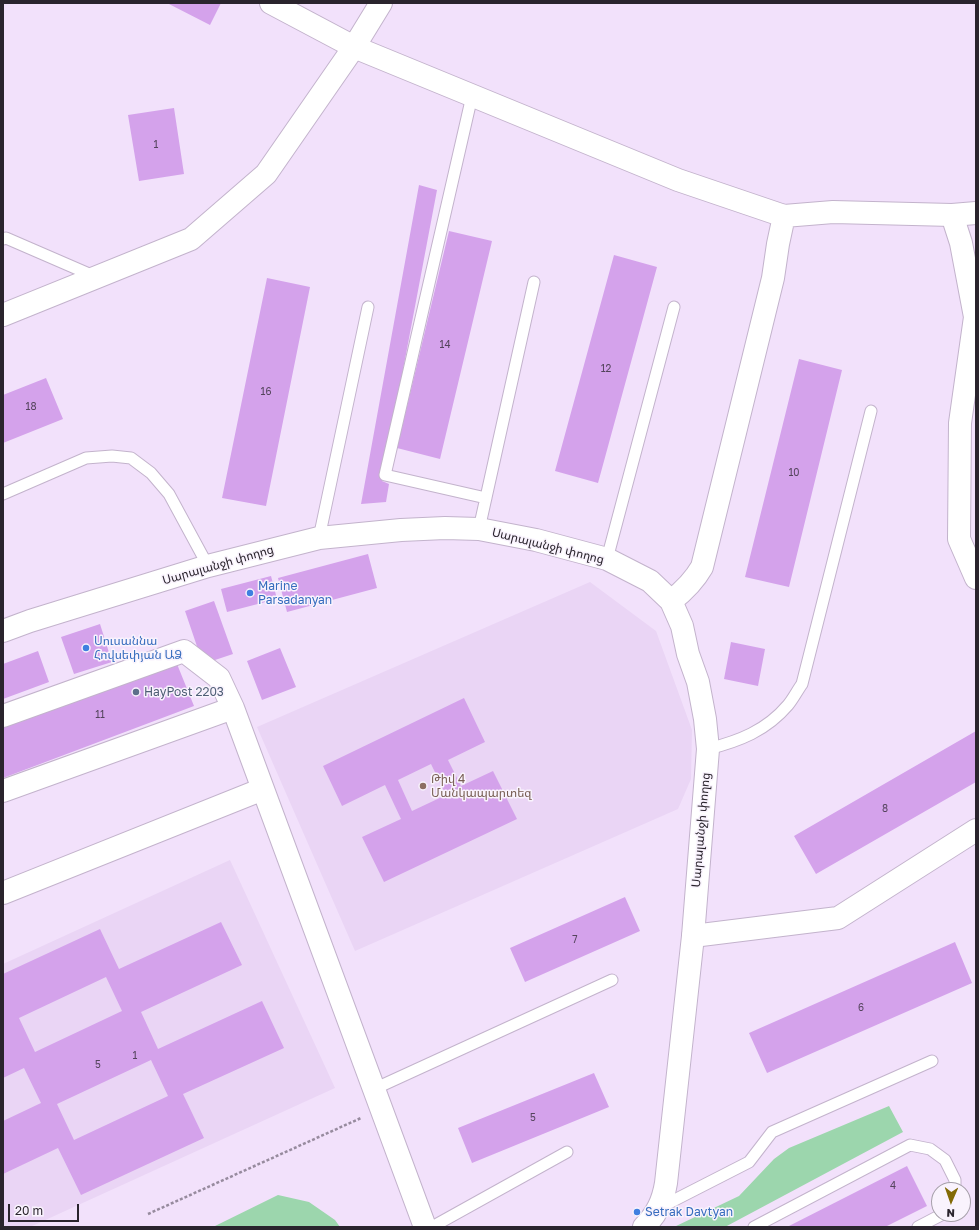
<!DOCTYPE html>
<html>
<head>
<meta charset="utf-8">
<style>
  body { margin:0 }
  #map { position:relative; width:979px; height:1230px; overflow:hidden; background:#f2e1fb; font-family:"Golos Text",sans-serif }
  canvas { display:block }
  .frame { position:absolute; inset:0; border:4px solid #2a242d; pointer-events:none }
  .north { position:absolute; left:931px; top:1182px; width:40px; height:40px; box-sizing:border-box; background:#f9f3fd; border:1px solid #a6a0aa; border-radius:50%; rotate:182deg; font-size:11px; font-weight:700; line-height:16px; text-align:center; color:#2a242d }
  .north::after { content:''; display:block; margin:auto; width:14px; height:18px; background:#836b06; clip-path:polygon(50% 0,100% 100%,50% 72%,0 100%) }
  .scale { position:absolute; left:8px; top:1204px; width:71px; height:18px; box-sizing:border-box; border:2px solid #2a242d; border-top:0; padding-left:5px; font-size:12px; line-height:14px; white-space:nowrap; color:#2a242d; -webkit-text-stroke:3px #f9f3fd; paint-order:stroke }
</style>
</head>
<body>
<div id="map">
<canvas width="979" height="1230"></canvas>
<div class="frame"></div>
<div class="north">N</div>
<div class="scale">20 m</div>
</div>
<script>
const context = document.querySelector('canvas').getContext('2d');
context.lineJoin = 'round';
function fillPath(path, color) { context.fillStyle = color; context.fill(path, 'evenodd'); }
function stroke(path, color, width, dash) { context.strokeStyle = color; context.lineWidth = width; context.lineCap = dash ? 'butt' : 'round'; context.setLineDash(dash || []); context.stroke(path); }
function drawText(font, color, halo, rows, align = 'center') {
  context.font = font + ' "Golos Text","Noto Sans Armenian",sans-serif'; context.lineWidth = 3; context.setLineDash([]); context.textBaseline = 'middle'; context.strokeStyle = halo; context.fillStyle = color; for (const [text, x, y, turn = 0] of rows) {
    context.save(); context.translate(x, y); context.rotate((+turn || 0) * Math.PI / 180); context.textAlign = isNaN(turn) ? turn : align; if (halo) context.strokeText(text, 0, 0); context.fillText(text, 0, 0); context.restore();
  }
}
fillPath(new Path2D(`
  M 590,582 L 656,631 L 692,730 L 691,779 L 678,809 L 355,951 L 257,727 Z
  M 230,860 L 335,1088 L 30,1227 L 3,1227 L 3,964 Z`), '#ead5f5');
fillPath(new Path2D(`
  M 889,1106 L 903,1132 L 725,1227 L 674,1227 L 739,1196 L 774,1159 L 789,1148 Z
  M 278,1195 L 309,1202 L 335,1220 L 340,1227 L 213,1227 Z`), '#9cd6ad');
fillPath(new Path2D(`
  M 167,3 L 221,3 L 210,25 Z
  M 174,108 L 184,174 L 139,181 L 128,115 Z
  M 419,185 L 437,190 L 382,481 L 389,484 L 386,502 L 361,504 Z
  M 449,231 L 492,241 L 440,459 L 397,448 Z
  M 614,255 L 657,267 L 598,483 L 555,471 Z
  M 267,278 L 310,287 L 266,506 L 222,498 Z
  M 799,359 L 842,370 L 789,587 L 745,577 Z
  M 46,378 L 63,419 L 3,443 L 3,395 Z
  M 368,554 L 377,588 L 287,612 L 278,578 Z
  M 271,576 L 277,599 L 227,612 L 221,589 Z
  M 214,601 L 233,654 L 203,664 L 185,611 Z
  M 100,624 L 112,662 L 74,674 L 61,637 Z
  M 731,642 L 765,649 L 758,686 L 724,679 Z
  M 280,648 L 296,687 L 262,700 L 247,661 Z
  M 38,651 L 49,682 L 3,699 L 3,664 Z
  M 177,664 L 194,706 L 3,778 L 3,725 Z
  M 464,698 L 485,742 L 448,760 L 461,786 L 493,771 L 517,819 L 384,882 L 362,837 L 401,819 L 385,785 L 342,806 L 323,766 ZM 431,764 L 446,795 L 412,811 L 398,780 Z
  M 976,731 L 976,782 L 816,874 L 794,836 Z
  M 625,897 L 640,931 L 525,982 L 510,948 Z
  M 221,922 L 242,965 L 141,1012 L 158,1049 L 262,1001 L 284,1048 L 183,1094 L 204,1138 L 81,1195 L 58,1148 L 3,1174 L 3,1121 L 41,1103 L 24,1068 L 3,1078 L 3,974 L 100,929 L 119,969 ZM 106,977 L 122,1011 L 35,1052 L 19,1018 ZM 151,1060 L 168,1096 L 74,1140 L 57,1104 Z
  M 955,942 L 972,983 L 767,1073 L 749,1033 Z
  M 594,1073 L 609,1107 L 472,1163 L 458,1128 Z
  M 907,1166 L 927,1206 L 885,1227 L 787,1227 Z`), '#d4a2eb');
const service = new Path2D(`
  M 472,96 L 385,475 L 486,498
  M 3,239 L 6,238 L 96,277
  M 3,494 L 86,458 L 112,456 L 131,458 L 151,473 L 169,494 L 208,566
  M 479,529 L 534,282
  M 319,538 L 368,307
  M 607,559 L 674,307
  M 708,749 C 739,741 766,731 788,705 C 793,699 797,691 802,684 L 871,411
  M 374,1089 L 612,980
  M 659,1208 L 749,1162 L 772,1132 L 932,1061
  M 432,1227 L 567,1152
  M 754,1227 L 910,1145 L 930,1149 L 945,1160 L 955,1180 L 955,1190
  M 918,1227 L 943,1214`);
const minor = new Path2D(`
  M 952,215 L 961,243 L 975,317 L 960,423 L 959,539 L 976,578
  M 3,315 L 191,239 L 266,174 L 354,47 L 271,3
  M 3,716 L 184,651 L 219,678 L 233,708 L 425,1227
  M 3,791 L 233,708
  M 3,893 L 263,789
  M 693,936 L 838,918 L 976,830`);
const tertiary = new Path2D(`
  M 381,3 L 354,47 L 678,180 L 784,216 L 833,212 L 952,215 L 976,213
  M 671,601 C 684,591 694,581 702,567 L 773,278 L 778,244 L 784,216
  M 3,631 L 30,621 L 208,566 L 319,538 L 401,530 L 445,528 L 479,529 L 536,540 L 607,559 L 650,581 L 671,601 L 682,626 L 688,654 L 698,682 L 705,719 L 708,749 L 693,936 L 666,1183 C 663,1201 657,1214 644,1227`);
stroke(service, '#c3b3cc', 13);
stroke(minor, '#c3b3cc', 24);
stroke(tertiary, '#c3b3cc', 24);
stroke(new Path2D(`
  M 148,1214 L 361,1118`), '#978b9e', 2.5, [3, 2]);
stroke(service, '#fff', 11);
stroke(minor, '#fff', 22);
stroke(tertiary, '#fff', 22);
for (const [x, y, r, color] of [
  [250,593,4,"#3f7fe0"],
  [86,648,4,"#3f7fe0"],
  [136,692,4,"#5c6f8a"],
  [423,786,4,"#8d6e63"],
  [637,1212,4,"#3f7fe0"]
]) { const dot = new Path2D(); dot.arc(x, y, r, 0, 2 * Math.PI); context.fillStyle = color; context.fill(dot); stroke(dot, '#f9f3fd', 1.5); }
drawText('10px', '#54445c', null, [
  ["1",156,145],
  ["14",445,345],
  ["12",606,369],
  ["16",266,392],
  ["18",31,407],
  ["10",794,473],
  ["11",100,715],
  ["8",885,809],
  ["7",575,940],
  ["6",861,1008],
  ["1",135,1056],
  ["5",98,1065],
  ["5",533,1118],
  ["4",893,1186]
]);
drawText('12px', '#2a242d', '#f9f3fd', [
  ["Սարալանջի փողոց",548,546,14],
  ["Սարալանջի փողոց",218,565,-16],
  ["Սարալանջի փողոց",701,830,-85]
]);
drawText('12px', '#366cbe', '#f9f3fd', [
  ["Marine",258,586],
  ["Parsadanyan",258,600],
  ["Սուսաննա",94,641],
  ["Հովսեփյան ԱՁ",94,655],
  ["Setrak Davtyan",645,1212]
], 'left');
drawText('12px', '#4e5e75', '#f9f3fd', [
  ["HayPost 2203",144,692]
], 'left');
drawText('12px', '#785e54', '#f9f3fd', [
  ["Թիվ 4",431,779],
  ["Մանկապարտեզ",431,793]
], 'left');
</script>
</body>
</html>
